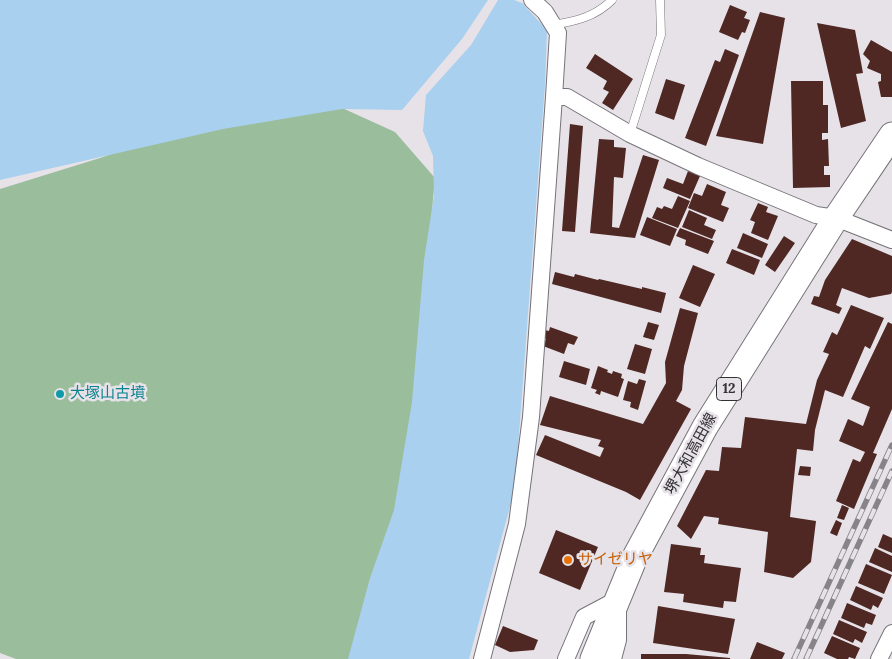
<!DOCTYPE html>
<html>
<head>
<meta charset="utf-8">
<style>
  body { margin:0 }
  canvas { display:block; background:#e6e2e8 }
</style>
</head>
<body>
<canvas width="892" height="659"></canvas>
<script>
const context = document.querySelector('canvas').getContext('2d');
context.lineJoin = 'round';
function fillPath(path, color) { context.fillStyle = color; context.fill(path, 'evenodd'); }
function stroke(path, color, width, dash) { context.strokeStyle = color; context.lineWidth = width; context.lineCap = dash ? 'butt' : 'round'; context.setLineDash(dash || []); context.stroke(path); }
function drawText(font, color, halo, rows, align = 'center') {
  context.font = font + ' Lora,"Noto Sans JP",serif'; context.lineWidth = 5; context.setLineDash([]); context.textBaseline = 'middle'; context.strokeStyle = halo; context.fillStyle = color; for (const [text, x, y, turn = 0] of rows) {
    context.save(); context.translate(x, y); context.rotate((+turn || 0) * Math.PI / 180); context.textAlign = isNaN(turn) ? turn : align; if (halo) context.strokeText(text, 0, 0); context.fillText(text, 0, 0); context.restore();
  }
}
fillPath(new Path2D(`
  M 318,97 L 395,132 L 435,178 L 423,307 L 419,441 L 362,659 L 16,659 L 0,653 L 0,189 L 100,158 L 213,119 Z`), '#9abd9c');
fillPath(new Path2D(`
  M 0,0 L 488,0 L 462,39 L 402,110 L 342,109 L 223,129 L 0,180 Z
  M 498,0 L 514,0 L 522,3 L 547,30 L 545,85 L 515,488 L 469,659 L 348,659 L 370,578 L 394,510 L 412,402 L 424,260 L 434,196 L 433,156 L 423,131 L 426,95 L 471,45 Z`), '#a9d0ef');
fillPath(new Path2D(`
  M 730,5 L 747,12 L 744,18 L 750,20 L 745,33 L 742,32 L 738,40 L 719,32 Z
  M 760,12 L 785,18 L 763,144 L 716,136 Z
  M 817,23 L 855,30 L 863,73 L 856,74 L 866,121 L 841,128 Z
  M 871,40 L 892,52 L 892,97 L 881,97 L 878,82 L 881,81 L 881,74 L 867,68 L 870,61 L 863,54 Z
  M 725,49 L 739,55 L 706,146 L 685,138 L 715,60 L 720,62 Z
  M 595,54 L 633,79 L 613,110 L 602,103 L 609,92 L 603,89 L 607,81 L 586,68 Z
  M 666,79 L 685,85 L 674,120 L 655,113 Z
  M 791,81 L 823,81 L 823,105 L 828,105 L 828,133 L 822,133 L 822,140 L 828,139 L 829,166 L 824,166 L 824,175 L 830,175 L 830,187 L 793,188 Z
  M 570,124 L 583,126 L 575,232 L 562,231 Z
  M 599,139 L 614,140 L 614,147 L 626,148 L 623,178 L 614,177 L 612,227 L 619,228 L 643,155 L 659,160 L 635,238 L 590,233 Z
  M 688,171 L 700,176 L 690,199 L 663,188 L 667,178 L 683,184 Z
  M 707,184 L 726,192 L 721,205 L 729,208 L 723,222 L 688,208 L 694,193 L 702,196 Z
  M 678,196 L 690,201 L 678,228 L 652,218 L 657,207 L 662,209 L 664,206 L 672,209 Z
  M 758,203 L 768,207 L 766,212 L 778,216 L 768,240 L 751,233 L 755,222 L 750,220 Z
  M 689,210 L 707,218 L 704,225 L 716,230 L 712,239 L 682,227 Z
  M 647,217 L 677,229 L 670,246 L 640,235 Z
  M 680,228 L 714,241 L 708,254 L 685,245 L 686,240 L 676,236 Z
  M 743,233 L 768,244 L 762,258 L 737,248 Z
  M 784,236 L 795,243 L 775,272 L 765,265 Z
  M 852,239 L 892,256 L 892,292 L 891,294 L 869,298 L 842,288 L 836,305 L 842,308 L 839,314 L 811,304 L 814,296 L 819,297 L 825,280 Z
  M 732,249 L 760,260 L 754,275 L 726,263 Z
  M 693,265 L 715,274 L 700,307 L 679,298 Z
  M 555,272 L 574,277 L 575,274 L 598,280 L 599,279 L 642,289 L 642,287 L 666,293 L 661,313 L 552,284 Z
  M 851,305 L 884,318 L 870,349 L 865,346 L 843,397 L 825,390 L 815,430 L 813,451 L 797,449 L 790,517 L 816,521 L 811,562 L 793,578 L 764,572 L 768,532 L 718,524 L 719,518 L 704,516 L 691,539 L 677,526 L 706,470 L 719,471 L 722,447 L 741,448 L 745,417 L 806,424 L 817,380 L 829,354 L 823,352 L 832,332 L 837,335 Z
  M 680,308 L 698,313 L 684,366 L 682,390 L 676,401 L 691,409 L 640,500 L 626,492 L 536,455 L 545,435 L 600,457 L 604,448 L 598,446 L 601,440 L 540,425 L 550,396 L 643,424 L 666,383 L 665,362 Z
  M 648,322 L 659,325 L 654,340 L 643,337 Z
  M 888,322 L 892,324 L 892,409 L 873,453 L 877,454 L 854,509 L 836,501 L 853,459 L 860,462 L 865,452 L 839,441 L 848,419 L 863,426 L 870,407 L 851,399 Z
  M 550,327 L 578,337 L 574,345 L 568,343 L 564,354 L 543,346 L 546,339 L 543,337 L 545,330 L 549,331 Z
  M 635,344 L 652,349 L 645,374 L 627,369 Z
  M 564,361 L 590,369 L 586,385 L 559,377 Z
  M 598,366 L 608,370 L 607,372 L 612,374 L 613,371 L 622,374 L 621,378 L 624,379 L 618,397 L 601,391 L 600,395 L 595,393 L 597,390 L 591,388 Z
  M 639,379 L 646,381 L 638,410 L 630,407 L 631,402 L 623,400 L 628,381 L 637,384 Z
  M 800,466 L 811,467 L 810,476 L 798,475 Z
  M 842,505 L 849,508 L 844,520 L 837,518 Z
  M 836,520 L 842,523 L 837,536 L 830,533 Z
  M 556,530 L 598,547 L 580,590 L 539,573 Z
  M 883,534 L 892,538 L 892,553 L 878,547 Z
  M 671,544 L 701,548 L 700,555 L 705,555 L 704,563 L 741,568 L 736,602 L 724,601 L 723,608 L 683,602 L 684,594 L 664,592 Z
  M 875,548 L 892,556 L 892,572 L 869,562 Z
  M 866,564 L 892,575 L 884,594 L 858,583 Z
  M 856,586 L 883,598 L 878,608 L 873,605 L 871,610 L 850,600 Z
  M 847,603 L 876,615 L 872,625 L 866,623 L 864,628 L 841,618 Z
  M 658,606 L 735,619 L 728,654 L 653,643 Z
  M 839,620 L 867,632 L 862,643 L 855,639 L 853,643 L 833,634 Z
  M 503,626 L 538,640 L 534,650 L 510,652 L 495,645 Z
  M 832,636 L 860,648 L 855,659 L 849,657 L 848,659 L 837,659 L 824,653 Z
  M 757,642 L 785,653 L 782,659 L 750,659 Z
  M 641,654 L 686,654 L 730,658 L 730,659 L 641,659 Z`), '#4f2824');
const lane = new Path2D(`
  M 553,25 C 576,21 595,17 612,0
  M 630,134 L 661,35 L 660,0`);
const street = new Path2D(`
  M 532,0 L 545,12 L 558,33 L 554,97 L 567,97 L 630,134 L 698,166 L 816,215 L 836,218 L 892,240
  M 482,659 L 517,524 L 531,417 L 554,97
  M 566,659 L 584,617 L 618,599 L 618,640 L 613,659
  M 879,659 L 892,633`);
const primary = new Path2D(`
  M 593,659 L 635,557 L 705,427 L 836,218 L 892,135`);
stroke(lane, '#777479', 9);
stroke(street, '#777479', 18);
stroke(primary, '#777479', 27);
stroke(lane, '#fff', 8);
stroke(street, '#fff', 16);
stroke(primary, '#fff', 25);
const rail = new Path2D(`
  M 794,659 L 892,445
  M 806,659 L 892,471`);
stroke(rail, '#868488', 5.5);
stroke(rail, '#e6e2e8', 4, [11]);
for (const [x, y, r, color] of [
  [60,394,5,"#0f9aa8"],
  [568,560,5,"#e8710a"]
]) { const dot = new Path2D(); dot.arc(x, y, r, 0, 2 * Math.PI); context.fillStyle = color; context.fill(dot); stroke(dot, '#e6e2e8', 2); }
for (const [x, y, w] of [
  [729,389,25]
]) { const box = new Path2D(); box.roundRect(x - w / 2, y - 11.5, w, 23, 4); context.fillStyle = '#e6e2e8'; context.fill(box); stroke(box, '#323133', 1); }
drawText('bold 14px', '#323133', null, [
  ["12",729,389]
]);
drawText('15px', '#0d838f', '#e6e2e8', [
  ["大塚山古墳",70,394]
], 'left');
drawText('15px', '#323133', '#e6e2e8', [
  ["堺大和高田線",691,454,-61]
]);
drawText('15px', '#c56008', '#e6e2e8', [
  ["サイゼリヤ",578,560]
], 'left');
</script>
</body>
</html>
